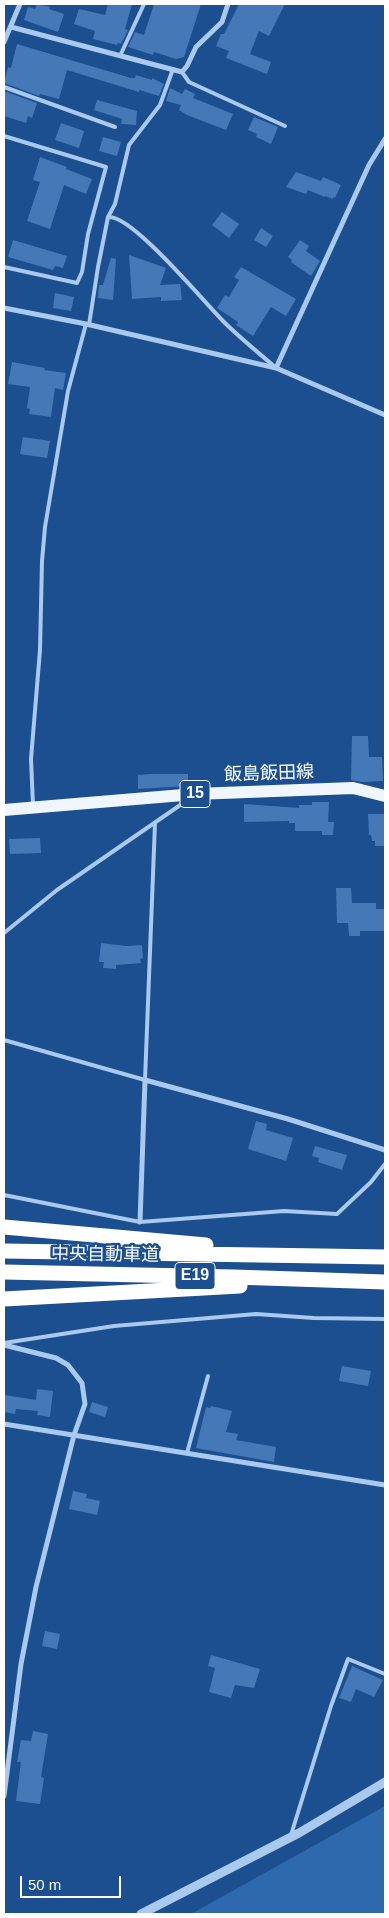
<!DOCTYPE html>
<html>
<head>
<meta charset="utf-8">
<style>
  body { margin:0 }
  #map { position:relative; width:389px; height:1918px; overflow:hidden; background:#1b4f8f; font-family:Helvetica,sans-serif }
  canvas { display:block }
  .frame { position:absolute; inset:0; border:5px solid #fff; pointer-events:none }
  .scale { position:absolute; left:20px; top:1876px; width:101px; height:22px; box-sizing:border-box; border:2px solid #fff; border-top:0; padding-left:6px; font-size:15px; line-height:18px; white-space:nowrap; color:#fff; -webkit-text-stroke:4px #1b4f8f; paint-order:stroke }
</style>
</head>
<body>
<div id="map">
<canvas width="389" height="1918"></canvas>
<div class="frame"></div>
<div class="scale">50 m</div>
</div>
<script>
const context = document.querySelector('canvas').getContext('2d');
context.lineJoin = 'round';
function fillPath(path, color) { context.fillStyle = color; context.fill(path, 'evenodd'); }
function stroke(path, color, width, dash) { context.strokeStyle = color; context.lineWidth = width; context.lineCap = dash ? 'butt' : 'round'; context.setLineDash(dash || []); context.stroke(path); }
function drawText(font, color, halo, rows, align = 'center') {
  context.font = font + ' Helvetica,"Noto Sans JP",sans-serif'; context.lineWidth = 5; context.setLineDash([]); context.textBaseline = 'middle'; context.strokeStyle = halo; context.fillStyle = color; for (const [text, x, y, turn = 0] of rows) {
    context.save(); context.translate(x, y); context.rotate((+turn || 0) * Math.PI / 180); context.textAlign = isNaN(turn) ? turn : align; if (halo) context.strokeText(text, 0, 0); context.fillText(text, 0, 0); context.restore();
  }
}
fillPath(new Path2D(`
  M 385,1806 L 385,1914 L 191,1914 Z`), '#2e69ad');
fillPath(new Path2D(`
  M 37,4 L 50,7 L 49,9 L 64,14 L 58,32 L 24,20 L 28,7 L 35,9 Z
  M 108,4 L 132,4 L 125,29 L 128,30 L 121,44 L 118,43 L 117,45 L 93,39 L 95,31 L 74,24 L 79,9 L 105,15 Z
  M 154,4 L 201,4 L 184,57 L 176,59 L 154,52 L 153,55 L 128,47 L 135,32 L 144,35 Z
  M 239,4 L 285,4 L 269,36 L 259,31 L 250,54 L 271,62 L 267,74 L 226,58 L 229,51 L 216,46 L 221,34 L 224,34 Z
  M 17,44 L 131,78 L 135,78 L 136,75 L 152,80 L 152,78 L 164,84 L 159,96 L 139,90 L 139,92 L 67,70 L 59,99 L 40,94 L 39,96 L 4,83 L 8,67 L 11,68 Z
  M 170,88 L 182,94 L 185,89 L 195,94 L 193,98 L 233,114 L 226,130 L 187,115 L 179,110 L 181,105 L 166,101 Z
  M 4,91 L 37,103 L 32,118 L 28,116 L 26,123 L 4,116 Z
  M 97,100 L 137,111 L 136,125 L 121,124 L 122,119 L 94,110 Z
  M 254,117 L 278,127 L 271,144 L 256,137 L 257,134 L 248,130 Z
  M 61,123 L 84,131 L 79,148 L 55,140 Z
  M 103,137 L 121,142 L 117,156 L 99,151 Z
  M 40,157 L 67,167 L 66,169 L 92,179 L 86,194 L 64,185 L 50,229 L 27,221 L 40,182 L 33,180 Z
  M 296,172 L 321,181 L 323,177 L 341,185 L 335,198 L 333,197 L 333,199 L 325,196 L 325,197 L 308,190 L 306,194 L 286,187 Z
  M 222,212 L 239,224 L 229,238 L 212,225 Z
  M 261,228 L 273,236 L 266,247 L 254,240 Z
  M 13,240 L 67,256 L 63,268 L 55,266 L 53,270 L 8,257 Z
  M 300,240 L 309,246 L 306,251 L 320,261 L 311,276 L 291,262 L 292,260 L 288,257 Z
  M 129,255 L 166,268 L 160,285 L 180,284 L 182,300 L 161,301 L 161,297 L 132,299 Z
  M 111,258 L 116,259 L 113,300 L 98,298 L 99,285 L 103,285 Z
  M 241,267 L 296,299 L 286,316 L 271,307 L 253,336 L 236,325 L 238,322 L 217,308 L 225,295 L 229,297 L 239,280 L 234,277 Z
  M 55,293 L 74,297 L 71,311 L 53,308 Z
  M 12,362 L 45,368 L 44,370 L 66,373 L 63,390 L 55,388 L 51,417 L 29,414 L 30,409 L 27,408 L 30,387 L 8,384 Z
  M 23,437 L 50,441 L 47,458 L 20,454 Z
  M 352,736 L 368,736 L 369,757 L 382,757 L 383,781 L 362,782 L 351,780 Z
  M 151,774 L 188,774 L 188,786 L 138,789 L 138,775 Z
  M 312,802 L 329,802 L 328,822 L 334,822 L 333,835 L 322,835 L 322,831 L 295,831 L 295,823 L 289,823 L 289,821 L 244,822 L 244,804 L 299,808 L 299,805 L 312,805 Z
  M 368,814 L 385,814 L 385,846 L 375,846 L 375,841 L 372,841 L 371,835 L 369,835 Z
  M 40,838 L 41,853 L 10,854 L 9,839 Z
  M 336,888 L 351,888 L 352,903 L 376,903 L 376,909 L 384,909 L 384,931 L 360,931 L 360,936 L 349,936 L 348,923 L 337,923 Z
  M 101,943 L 126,946 L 142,945 L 143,958 L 140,959 L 141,963 L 116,965 L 116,969 L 103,968 L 104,962 L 99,962 Z
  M 256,1121 L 267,1124 L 266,1130 L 293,1138 L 286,1161 L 248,1149 Z
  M 315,1146 L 347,1155 L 342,1170 L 318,1162 L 319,1158 L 312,1156 Z
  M 342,1366 L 371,1371 L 368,1386 L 339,1381 Z
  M 37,1389 L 53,1391 L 50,1417 L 37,1415 L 38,1411 L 16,1409 L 15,1414 L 4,1412 L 5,1395 L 36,1400 Z
  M 92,1402 L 108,1407 L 105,1417 L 89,1412 Z
  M 211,1406 L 232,1411 L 226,1432 L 238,1434 L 236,1440 L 276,1447 L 274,1462 L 196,1448 L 206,1407 L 210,1408 Z
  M 73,1491 L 87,1494 L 86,1498 L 100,1501 L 97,1515 L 69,1509 Z
  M 45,1631 L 60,1634 L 57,1649 L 42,1646 Z
  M 211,1655 L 260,1669 L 254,1688 L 235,1685 L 231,1698 L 209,1692 L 215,1668 L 208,1666 Z
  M 352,1666 L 383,1680 L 374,1697 L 356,1689 L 351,1702 L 339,1698 Z
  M 33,1731 L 48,1734 L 41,1777 L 44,1778 L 40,1804 L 16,1801 L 21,1762 L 17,1762 L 21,1740 L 31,1741 Z`), '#4478b7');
stroke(new Path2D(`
  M 120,56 L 144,4
  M 182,72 L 189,82 L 285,126
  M 4,87 L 115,127
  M 4,136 L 106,167 L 88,234 L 82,272 L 77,283 L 4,267
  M 109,217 C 133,216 204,302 224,322 C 240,338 259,353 276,368
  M 89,325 L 98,267 L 108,217 L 115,204 L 129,145 L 160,105 L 173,69
  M 33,805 L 31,759 L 40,650 L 42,561 L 45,527 L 68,391 L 86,324
  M 4,933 L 57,890 L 189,799
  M 4,1040 L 145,1080 L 155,823
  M 4,1195 L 140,1222 L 284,1211 L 337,1214 L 371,1182 L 385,1164
  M 4,1343 L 114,1326 L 256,1314 L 314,1318 L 385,1319
  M 187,1453 L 208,1376
  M 291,1835 L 331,1706 L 348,1659 L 385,1674`), '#a9c9ee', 4);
stroke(new Path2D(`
  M 11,27 L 182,72 L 187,66 L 196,47 L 222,22 L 228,4
  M 4,42 L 20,4
  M 4,308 L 86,324 L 276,368 L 385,415
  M 276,368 L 369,165 L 385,139
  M 140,1222 L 145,1080 L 288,1119 L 385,1150
  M 4,1345 L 56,1358 L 68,1365 L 82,1383 L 85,1404 L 74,1435 L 36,1587 L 21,1664 L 4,1796
  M 4,1424 L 385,1485`), '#a9c9ee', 5);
stroke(new Path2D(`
  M 141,1914 L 299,1833 L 385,1782`), '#a9c9ee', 9);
stroke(new Path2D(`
  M 4,810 L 195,794 L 353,788 L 385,796`), '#f0f6ff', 12);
stroke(new Path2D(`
  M 4,1227 L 206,1245
  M 4,1251 L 385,1257
  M 4,1272 L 234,1277 L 385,1282
  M 4,1299 L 240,1286`), '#fff', 15);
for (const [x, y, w] of [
  [195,794,30],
  [195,1276,40]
]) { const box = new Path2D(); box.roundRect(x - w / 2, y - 13.5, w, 27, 4); context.fillStyle = '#1b4f8f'; context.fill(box); stroke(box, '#fff', 1); }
drawText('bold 16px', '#fff', null, [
  ["15",195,794],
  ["E19",195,1276]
]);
drawText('18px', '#fff', '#1b4f8f', [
  ["飯島飯田線",269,774,-2],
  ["中央自動車道",105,1255,1]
]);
</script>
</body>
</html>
